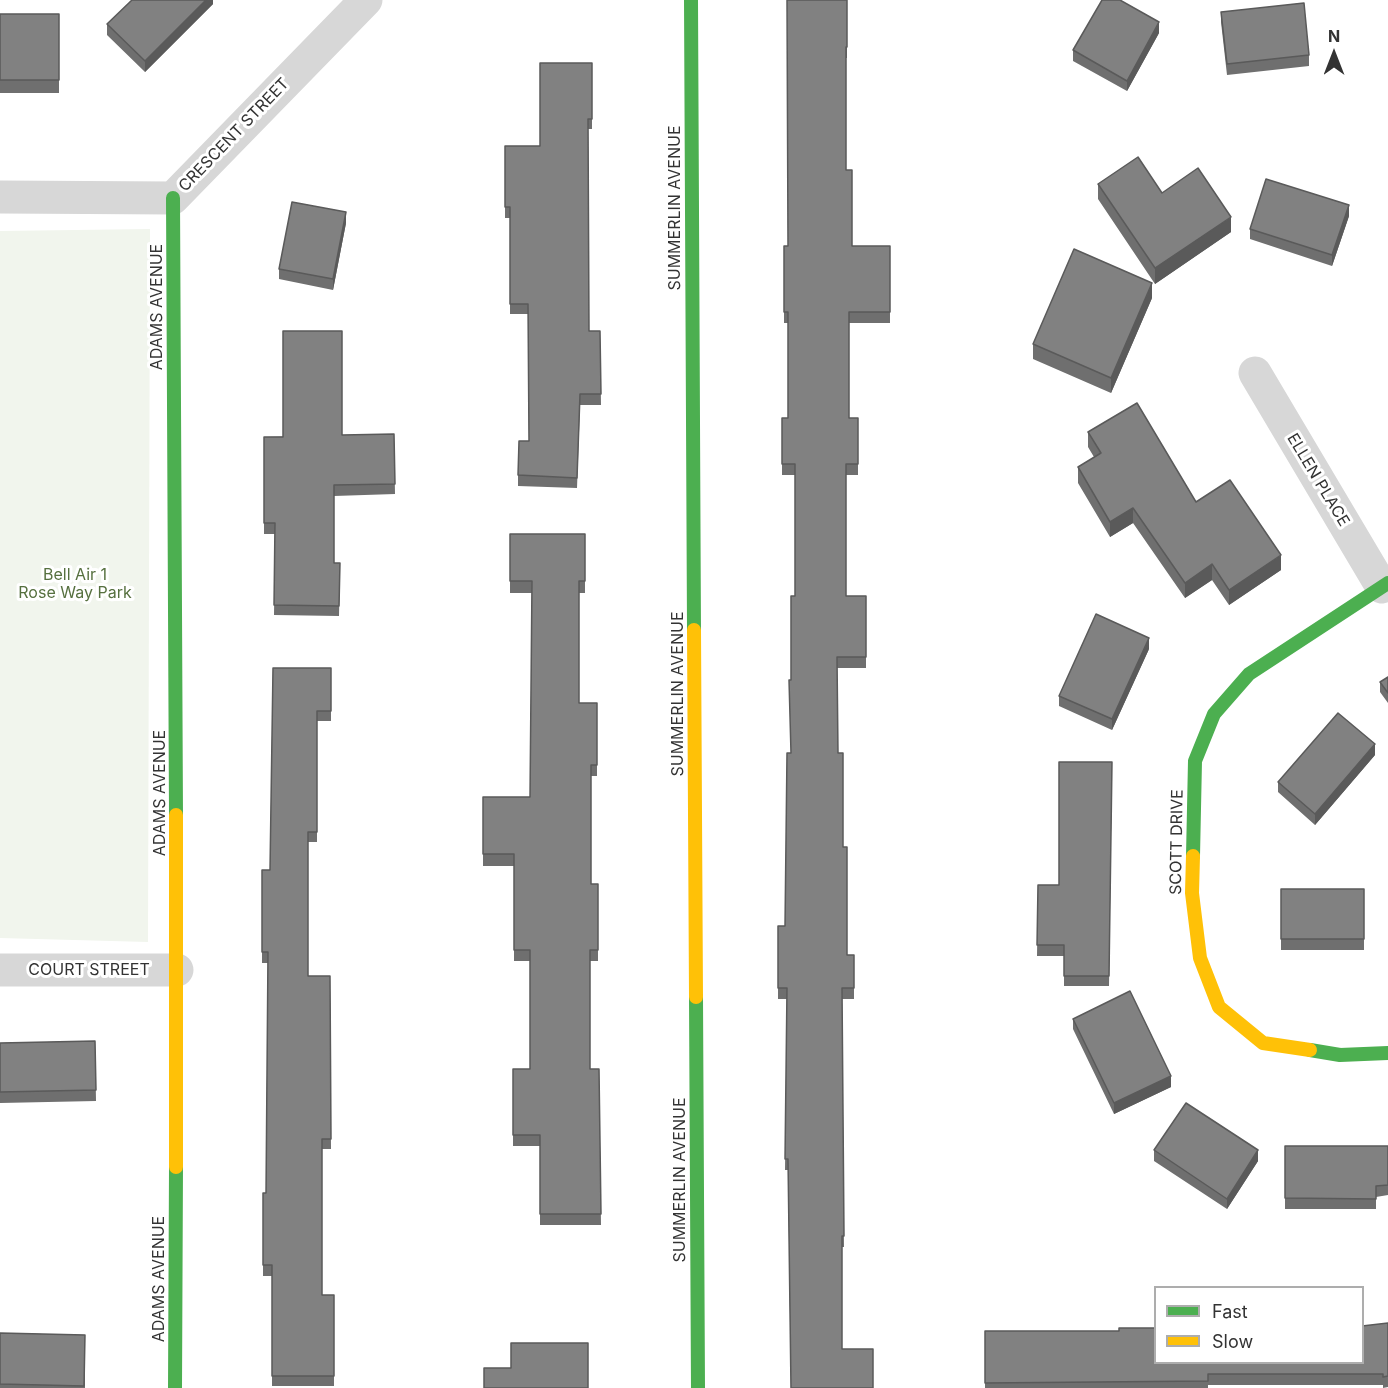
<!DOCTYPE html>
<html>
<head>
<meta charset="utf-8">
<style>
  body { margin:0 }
  #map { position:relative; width:1388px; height:1388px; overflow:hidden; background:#fff; font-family:Inter,sans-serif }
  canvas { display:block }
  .legend { position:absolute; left:1154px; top:1286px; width:210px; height:78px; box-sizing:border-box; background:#fff; border:2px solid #adadad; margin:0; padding:8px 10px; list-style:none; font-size:18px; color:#333 }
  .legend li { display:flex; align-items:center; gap:12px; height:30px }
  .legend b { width:30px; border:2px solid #adadad }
  .north { position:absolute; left:1304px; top:24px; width:60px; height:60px; -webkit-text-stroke:4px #fff; paint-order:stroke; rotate:0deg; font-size:16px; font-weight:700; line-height:24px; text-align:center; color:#333 }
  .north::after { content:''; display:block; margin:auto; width:21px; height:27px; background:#333; clip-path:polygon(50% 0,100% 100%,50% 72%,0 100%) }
</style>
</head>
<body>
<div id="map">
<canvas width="1388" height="1388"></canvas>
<ul class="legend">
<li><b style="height:8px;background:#4caf50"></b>Fast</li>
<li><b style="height:8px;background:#ffc107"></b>Slow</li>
</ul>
<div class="north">N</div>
</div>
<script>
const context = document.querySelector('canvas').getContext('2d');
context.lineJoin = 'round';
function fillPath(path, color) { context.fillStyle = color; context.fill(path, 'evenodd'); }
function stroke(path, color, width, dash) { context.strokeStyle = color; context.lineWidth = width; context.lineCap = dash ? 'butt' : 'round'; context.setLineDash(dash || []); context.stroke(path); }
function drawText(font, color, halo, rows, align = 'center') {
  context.font = font + ' Inter,sans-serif'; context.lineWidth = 6; context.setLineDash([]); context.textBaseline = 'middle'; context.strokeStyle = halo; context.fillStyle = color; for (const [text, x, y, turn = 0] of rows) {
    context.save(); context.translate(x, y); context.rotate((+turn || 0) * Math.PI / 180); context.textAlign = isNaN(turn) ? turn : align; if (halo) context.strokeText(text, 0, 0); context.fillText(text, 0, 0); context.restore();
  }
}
fillPath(new Path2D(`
  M 150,229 L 148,942 L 0,938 L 0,231 Z`), '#f1f5ed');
stroke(new Path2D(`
  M 0,197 L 173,198 L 366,0
  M 1255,373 L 1382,587
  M 0,970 L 177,970`), '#d7d7d7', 33);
stroke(new Path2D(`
  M 691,0 L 694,630
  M 173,198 L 176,815
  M 1193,856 L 1195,761 L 1214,714 L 1249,674 L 1388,583
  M 696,997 L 698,1388
  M 1310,1050 L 1340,1055 L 1388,1053
  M 175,1388 L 176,1167`), '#4caf50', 14);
stroke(new Path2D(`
  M 694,630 L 696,997
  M 1193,856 L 1192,893 L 1200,958 L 1219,1007 L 1263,1043 L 1310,1050
  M 176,1167 L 176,815`), '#ffc107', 14);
fillPath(new Path2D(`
  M 213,0 L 213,4 L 145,72 L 107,35 L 107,24 Z
  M 847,0 L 847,58 L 846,58 L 846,170 L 852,246 L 890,246 L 890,323 L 849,323 L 849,418 L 858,418 L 858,475 L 846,475 L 846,596 L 866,596 L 866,668 L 837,668 L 838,753 L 847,955 L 854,955 L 854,999 L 842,999 L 844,1247 L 842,1247 L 791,1388 L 788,1170 L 785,1170 L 787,999 L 778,999 L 778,926 L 785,926 L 791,753 L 791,680 L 795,596 L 795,475 L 782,475 L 782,418 L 788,418 L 788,323 L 784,323 L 784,246 L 788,246 Z
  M 1221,12 L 1309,55 L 1309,66 L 1227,75 L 1221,22 Z
  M 0,14 L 59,14 L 59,93 L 0,93 Z
  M 1159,33 L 1127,91 L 1073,61 L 1073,50 Z
  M 592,63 L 592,129 L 588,129 L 589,331 L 600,331 L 601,405 L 580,405 L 577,488 L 518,486 L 518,475 L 529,441 L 528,314 L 510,314 L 510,218 L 505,218 L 505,146 L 540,146 Z
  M 1098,184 L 1162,193 L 1231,232 L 1155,284 L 1098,199 Z
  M 1349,216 L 1332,266 L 1250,239 L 1250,229 Z
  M 346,223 L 333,290 L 279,279 L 279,269 Z
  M 1152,298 L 1111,393 L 1033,359 L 1033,344 Z
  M 1088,432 L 1196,502 L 1281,570 L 1229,605 L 1212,580 L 1185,598 L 1133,523 L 1110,537 L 1078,483 L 1078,467 L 1094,457 L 1088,447 Z
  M 394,434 L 395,494 L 334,496 L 334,563 L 340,563 L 339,616 L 274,615 L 275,534 L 264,534 L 264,437 Z
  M 510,534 L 585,534 L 585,593 L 579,593 L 579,703 L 597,703 L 597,776 L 591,776 L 591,884 L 598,884 L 598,961 L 590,961 L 590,1069 L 599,1069 L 601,1225 L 540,1225 L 540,1146 L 513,1146 L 513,1069 L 530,1069 L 530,961 L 514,961 L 514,866 L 483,866 L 483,797 L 530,797 L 532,593 L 510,593 Z
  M 1149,649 L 1112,730 L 1059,706 L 1059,696 Z
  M 273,668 L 331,668 L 331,721 L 317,721 L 317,842 L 308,842 L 308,976 L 330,976 L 331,1149 L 322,1149 L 322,1295 L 334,1295 L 334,1386 L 272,1386 L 272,1276 L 263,1276 L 263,1193 L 266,1193 L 268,963 L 262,963 L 262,870 L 270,870 Z
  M 1388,677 L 1388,703 L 1380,692 L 1380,682 Z
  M 1375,755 L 1315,825 L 1278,792 L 1278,782 Z
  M 1112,762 L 1109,986 L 1064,986 L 1064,956 L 1037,956 L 1038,885 L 1059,885 Z
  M 1281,889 L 1364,889 L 1364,950 L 1281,950 Z
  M 1073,1019 L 1171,1087 L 1114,1114 L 1073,1029 Z
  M 95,1041 L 96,1101 L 0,1103 L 0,1043 Z
  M 1285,1146 L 1388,1146 L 1388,1195 L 1376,1197 L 1376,1209 L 1285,1209 Z
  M 1154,1150 L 1258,1161 L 1227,1209 L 1154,1161 Z
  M 1388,1323 L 1388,1387 L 1383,1388 L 1383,1385 L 1208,1385 L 1208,1388 L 985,1388 L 985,1331 L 1155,1362 Z
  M 0,1333 L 85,1335 L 85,1388 L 0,1388 Z`), '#6f6f6f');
fillPath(new Path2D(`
  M 206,0 L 213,0 L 213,4 L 145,72 L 145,61 Z
  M 1159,22 L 1159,33 L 1127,91 L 1127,81 Z
  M 1349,205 L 1349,216 L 1332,266 L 1332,255 Z
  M 346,212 L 346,223 L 333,290 L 333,279 Z
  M 1231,217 L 1231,232 L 1155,284 L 1155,268 Z
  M 1152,283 L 1152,298 L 1111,393 L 1111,378 Z
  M 1133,508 L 1133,523 L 1110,537 L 1110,522 Z
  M 1281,555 L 1281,570 L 1229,605 L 1229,590 Z
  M 1212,564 L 1212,580 L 1185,598 L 1185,583 Z
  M 1149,638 L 1149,649 L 1112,730 L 1112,719 Z
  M 1375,744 L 1375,755 L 1315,825 L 1315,814 Z
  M 1171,1076 L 1171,1087 L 1114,1114 L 1114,1103 Z
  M 1258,1150 L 1258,1161 L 1227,1209 L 1227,1199 Z`), '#5a5a5a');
const building = new Path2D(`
  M 132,0 L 206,0 L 145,61 L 107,24 Z
  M 787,0 L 847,0 L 847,47 L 846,47 L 846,170 L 852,170 L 852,246 L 890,246 L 890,312 L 849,312 L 849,418 L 858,418 L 858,464 L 846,464 L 846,596 L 866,596 L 866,657 L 837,657 L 838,753 L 843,753 L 843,847 L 847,847 L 847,955 L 854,955 L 854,988 L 842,988 L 844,1236 L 842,1236 L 842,1349 L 873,1349 L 873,1388 L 791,1388 L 788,1159 L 785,1159 L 787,988 L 778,988 L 778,926 L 785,926 L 787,753 L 791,753 L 789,680 L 791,680 L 791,596 L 795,596 L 795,464 L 782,464 L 782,418 L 788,418 L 788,312 L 784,312 L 784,246 L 788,246 Z
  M 1102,0 L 1120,0 L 1159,22 L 1127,81 L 1073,50 Z
  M 1304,3 L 1309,55 L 1227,64 L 1221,12 Z
  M 0,14 L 59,14 L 59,80 L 0,80 Z
  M 540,63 L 592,63 L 592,119 L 588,119 L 589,331 L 600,331 L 601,394 L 580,394 L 577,478 L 518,475 L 519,441 L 529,441 L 528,304 L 510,304 L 510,207 L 505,207 L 505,146 L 540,146 Z
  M 1138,157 L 1162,193 L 1198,168 L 1231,217 L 1155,268 L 1098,184 Z
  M 1266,179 L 1349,205 L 1332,255 L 1250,229 Z
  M 292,202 L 346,212 L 333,279 L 279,269 Z
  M 1074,249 L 1152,283 L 1111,378 L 1033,344 Z
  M 283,331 L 342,331 L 342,435 L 394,434 L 395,484 L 334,485 L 334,563 L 340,563 L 339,606 L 274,605 L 275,523 L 264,523 L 264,437 L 283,437 Z
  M 1137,403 L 1196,502 L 1230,480 L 1281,555 L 1229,590 L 1212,564 L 1185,583 L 1133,508 L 1110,522 L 1078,467 L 1101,453 L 1088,432 Z
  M 510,534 L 585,534 L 585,581 L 579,581 L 579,703 L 597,703 L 597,765 L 591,765 L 591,884 L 598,884 L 598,950 L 590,950 L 590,1069 L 599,1069 L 601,1214 L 540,1214 L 540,1135 L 513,1135 L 513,1069 L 530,1069 L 530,950 L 514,950 L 514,854 L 483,854 L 483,797 L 530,797 L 532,581 L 510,581 Z
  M 1096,614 L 1149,638 L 1112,719 L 1059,696 Z
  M 273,668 L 331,668 L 331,711 L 317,711 L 317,832 L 308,832 L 308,976 L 330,976 L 331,1139 L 322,1139 L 322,1295 L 334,1295 L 334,1376 L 272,1376 L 272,1265 L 263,1265 L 263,1193 L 266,1193 L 268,952 L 262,952 L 262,870 L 270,870 Z
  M 1388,677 L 1388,693 L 1380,682 Z
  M 1338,713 L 1375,744 L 1315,814 L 1278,782 Z
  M 1059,762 L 1112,762 L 1109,976 L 1064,976 L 1064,945 L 1037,945 L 1038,885 L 1059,885 Z
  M 1281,889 L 1364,889 L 1364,939 L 1281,939 Z
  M 1130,991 L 1171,1076 L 1114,1103 L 1073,1019 Z
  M 95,1041 L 96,1090 L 0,1092 L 0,1043 Z
  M 1186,1103 L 1258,1150 L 1227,1199 L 1154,1150 Z
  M 1285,1146 L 1388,1146 L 1388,1185 L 1376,1186 L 1376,1199 L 1285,1198 Z
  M 1388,1323 L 1388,1376 L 1383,1377 L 1383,1374 L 1208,1374 L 1208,1381 L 985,1383 L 985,1331 L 1119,1331 L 1119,1328 L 1155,1328 L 1155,1362 L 1362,1362 L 1362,1326 Z
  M 0,1333 L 85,1335 L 84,1386 L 0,1384 Z
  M 511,1343 L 588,1343 L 588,1388 L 484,1388 L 484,1368 L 511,1368 Z`);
fillPath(building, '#818181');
stroke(building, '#5a5a5a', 1.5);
drawText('16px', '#333', '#fff', [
  ["CRESCENT STREET",234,135,-46],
  ["SUMMERLIN AVENUE",675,208,-90],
  ["ADAMS AVENUE",157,307,-90],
  ["ELLEN PLACE",1318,480,59],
  ["SUMMERLIN AVENUE",678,694,-90],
  ["ADAMS AVENUE",160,793,-90],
  ["SCOTT DRIVE",1177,842,-89],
  ["COURT STREET",89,970],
  ["SUMMERLIN AVENUE",680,1180,-90],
  ["ADAMS AVENUE",159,1279,-90]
]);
drawText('16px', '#56703f', '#fff', [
  ["Bell Air 1",75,575],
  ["Rose Way Park",75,593]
]);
</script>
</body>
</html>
